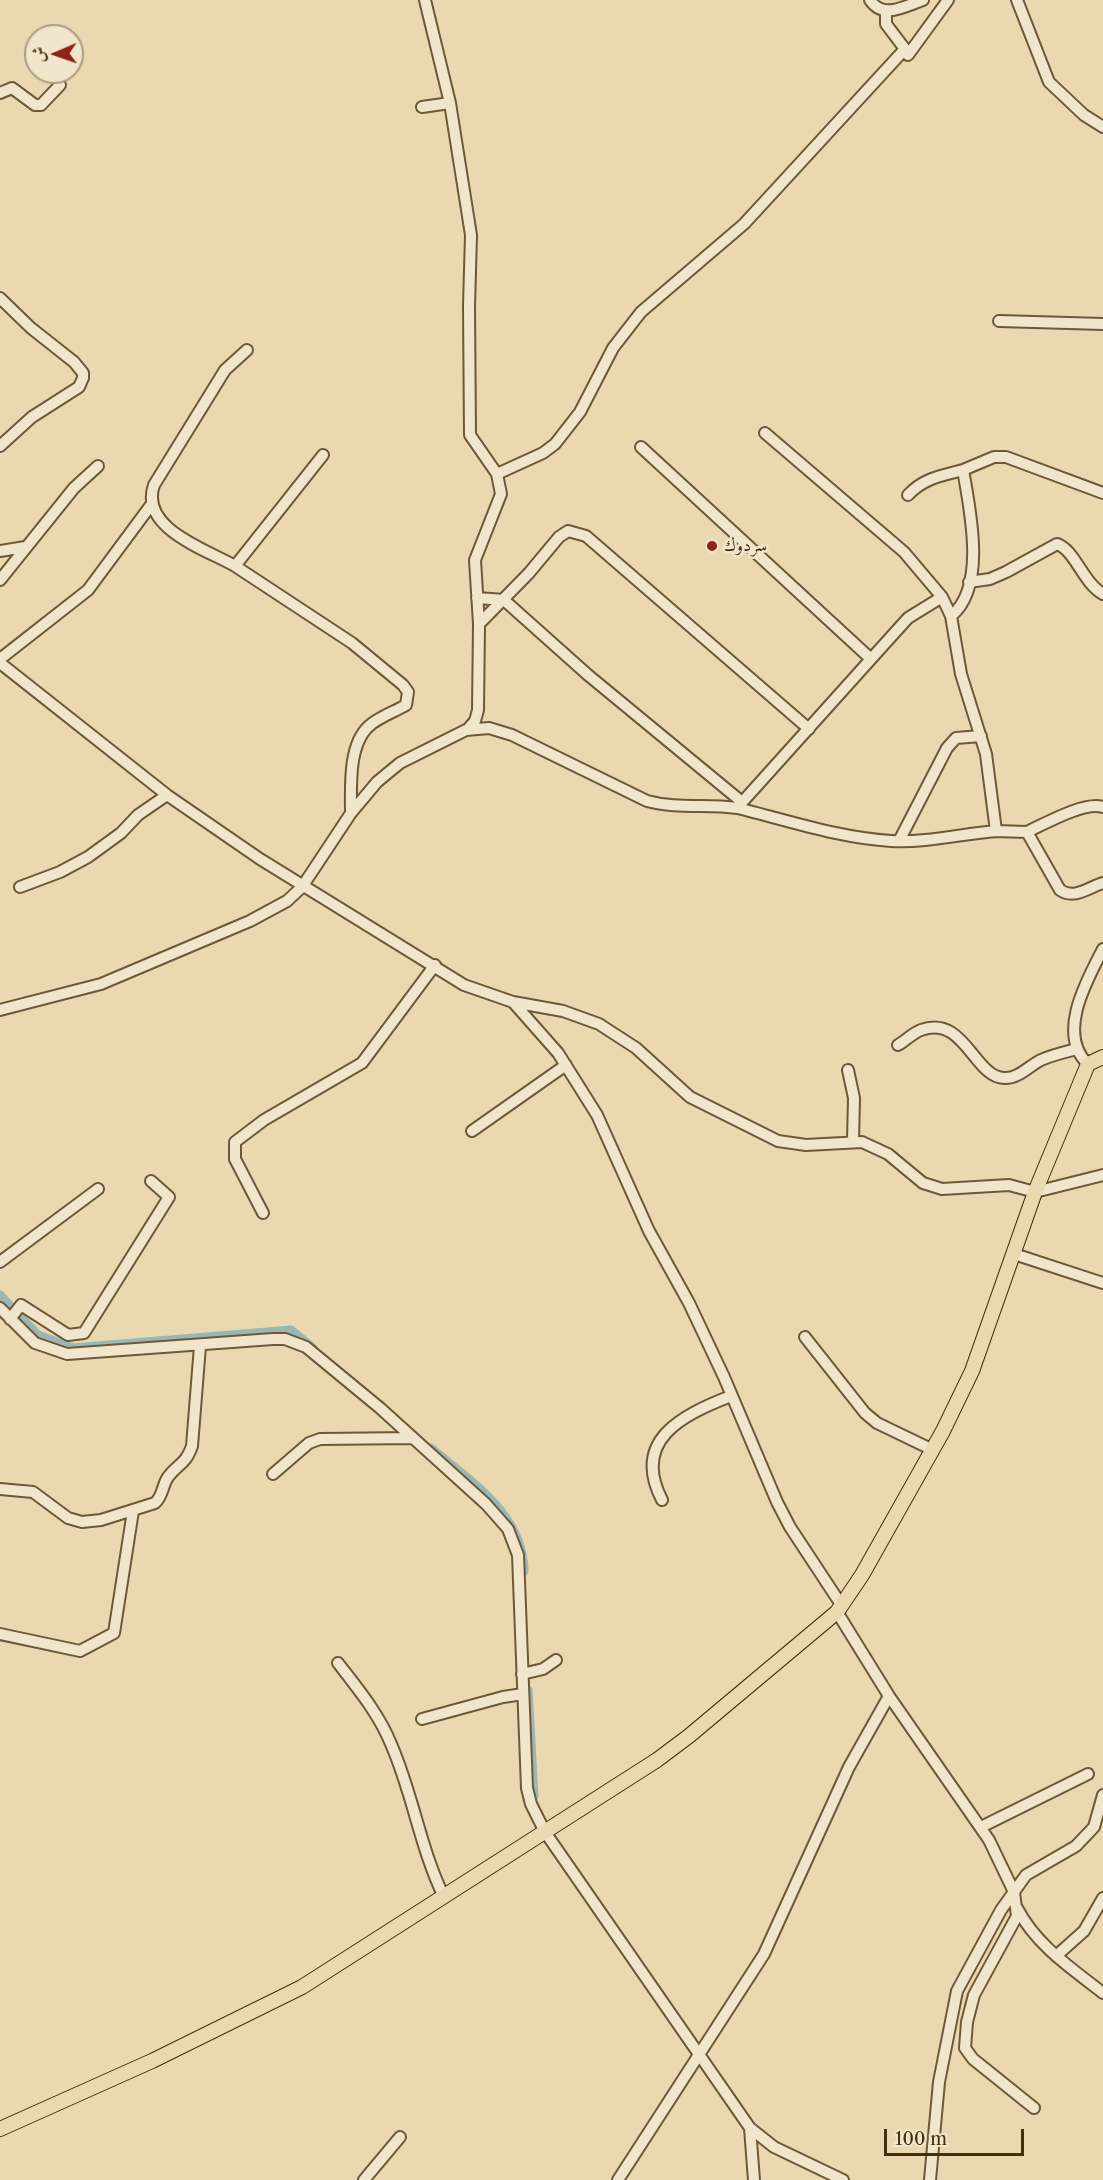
<!DOCTYPE html>
<html>
<head>
<meta charset="utf-8">
<style>
  body { margin:0 }
  #map { position:relative; width:1103px; height:2180px; overflow:hidden; background:#ead8b1; font-family:"Libre Caslon Text",Amiri,serif }
  canvas { display:block }
  .north { position:absolute; left:24px; top:24px; width:60px; height:60px; box-sizing:border-box; background:#f1e6cc; border:2px solid #ac9c81; border-radius:50%; rotate:268deg; font-size:16px; font-weight:700; line-height:24px; text-align:center; color:#452d11 }
  .north::after { content:''; display:block; margin:auto; width:21px; height:27px; background:#8f2418; clip-path:polygon(50% 0,100% 100%,50% 72%,0 100%) }
  .scale { position:absolute; left:884px; top:2129px; width:140px; height:27px; box-sizing:border-box; border:3px solid #452d11; border-top:0; padding-left:8px; font-size:18px; line-height:21px; white-space:nowrap; color:#452d11; -webkit-text-stroke:4px #f1e6cc; paint-order:stroke }
</style>
</head>
<body>
<div id="map">
<canvas width="1103" height="2180"></canvas>
<div class="north">ش</div>
<div class="scale">100 m</div>
</div>
<script>
const context = document.querySelector('canvas').getContext('2d');
context.lineJoin = 'round';
function stroke(path, color, width, dash) { context.strokeStyle = color; context.lineWidth = width; context.lineCap = dash ? 'butt' : 'round'; context.setLineDash(dash || []); context.stroke(path); }
function drawText(font, color, halo, rows, align = 'center') {
  context.font = font + ' "Libre Caslon Text",Amiri,serif'; context.lineWidth = 5; context.setLineDash([]); context.textBaseline = 'middle'; context.strokeStyle = halo; context.fillStyle = color; for (const [text, x, y, turn = 0] of rows) {
    context.save(); context.translate(x, y); context.rotate((+turn || 0) * Math.PI / 180); context.textAlign = isNaN(turn) ? turn : align; if (halo) context.strokeText(text, 0, 0); context.fillText(text, 0, 0); context.restore();
  }
}
stroke(new Path2D(`
  M 0,1295 L 38,1335 L 73,1348 L 291,1330 L 313,1348
  M 431,1448 C 471,1482 523,1514 524,1571
  M 528,1690 L 534,1796`), '#9ab8b3', 9);
const minor = new Path2D(`
  M 425,0 L 450,103
  M 870,0 C 883,20 905,6 923,0
  M 1017,0 L 1049,82 L 1084,115 L 1103,127
  M 908,55 L 948,0
  M 0,93 L 12,88 L 35,105 L 41,105 L 60,85
  M 422,107 L 450,103 L 471,235 L 469,306 L 470,435 L 497,474 L 501,494 L 475,560 L 479,624 L 478,710 L 475,721 L 467,730
  M 0,298 L 31,328 L 74,362 L 83,373 L 83,378 L 79,387 L 32,417 L 0,446
  M 999,321 L 1103,324
  M 765,433 L 904,552 L 942,597 L 951,616 C 987,587 970,510 963,470 C 941,476 924,478 908,495
  M 323,455 L 235,566 L 352,643 L 403,685 L 408,692 L 406,705 C 394,712 379,717 369,726 C 348,745 351,787 351,813
  M 963,470 L 994,457 L 1006,457 L 1103,493
  M 497,474 L 543,453 L 555,444 L 580,412 L 613,348 L 641,312 L 744,224 L 905,49 L 886,24 L 886,11
  M 0,551 L 25,547
  M 235,566 C 205,549 139,528 154,485 L 225,370 L 247,350
  M 0,580 L 74,488 L 98,466
  M 969,582 L 990,579 L 1006,572 L 1057,544 C 1075,550 1083,583 1103,594
  M 477,598 L 504,600 L 588,675 L 742,802
  M 951,616 L 961,674 L 986,754 L 996,831 L 1027,832 L 1060,890 C 1075,900 1089,887 1103,883
  M 479,624 L 529,573 L 559,537 L 568,531 L 586,536 L 809,729
  M 0,659 L 88,590 L 151,505
  M 871,659 L 908,618 L 942,597
  M 0,663 L 167,795 L 260,859 L 464,985 L 513,1002 L 558,1053 L 597,1115 L 649,1231 L 689,1303 L 724,1377 L 777,1502 L 790,1527 L 842,1606
  M 737,808 C 787,820 839,838 891,841 C 926,843 961,834 996,831
  M 1027,832 C 1044,824 1085,801 1103,807
  M 899,841 L 947,748 L 956,738 L 981,736
  M 20,887 L 60,872 L 88,857 L 121,833 L 138,815 L 167,795
  M 513,1002 L 563,1011 L 599,1024 L 636,1048 L 690,1097 L 778,1141 L 806,1145 L 862,1142 L 888,1154 L 923,1183 L 942,1189 L 1009,1185 L 1035,1192 L 1103,1175
  M 0,1010 L 101,984 L 250,921 L 287,901 L 302,887 L 351,813 L 377,782 L 400,763 L 466,730 L 489,728 L 512,735 L 647,801 C 677,809 706,804 737,808 L 871,659 L 641,447
  M 898,1045 C 905,1041 913,1033 921,1030 C 964,1014 974,1077 1004,1078 C 1018,1079 1029,1066 1041,1060 C 1052,1055 1065,1052 1077,1049
  M 1088,1064 C 1056,1034 1087,980 1103,949
  M 848,1070 L 854,1098 L 853,1141
  M 472,1131 L 566,1065
  M 263,1213 L 235,1159 L 235,1142 L 264,1120 L 362,1063 L 435,965
  M 1014,1254 L 1103,1283
  M 0,1262 L 98,1189
  M 0,1308 L 35,1343 L 67,1354 L 273,1339 L 285,1339 L 306,1347 L 380,1408 L 486,1504 L 508,1529 L 518,1555 L 527,1788 L 531,1804 L 545,1832 L 750,2128 L 774,2147 L 843,2180
  M 10,1319 L 21,1305 L 68,1335 L 84,1333 L 169,1197 L 151,1181
  M 805,1337 L 865,1413 L 877,1423 L 933,1450
  M 273,1474 L 309,1443 L 320,1439 L 413,1438
  M 0,1489 L 33,1492 L 68,1518 L 82,1522 L 101,1520 L 155,1503 C 163,1496 162,1486 168,1477 C 178,1463 185,1466 192,1446 L 200,1346
  M 662,1500 C 631,1440 682,1415 731,1396
  M 837,1612 L 889,1696 L 989,1840 L 1014,1892 L 1017,1916 L 974,1995 L 967,2022 L 965,2048 L 973,2059 L 1034,2108
  M 0,1634 L 80,1651 L 114,1633 L 133,1511
  M 338,1663 C 358,1689 379,1714 391,1744 C 413,1794 420,1848 444,1897
  M 522,1674 L 543,1669 L 556,1660
  M 422,1719 L 503,1697 L 523,1694
  M 981,1827 L 1088,1774
  M 1017,1908 C 1036,1945 1071,1968 1103,1993
  M 1056,1956 L 1084,1931 L 1103,1898
  M 750,2128 L 754,2180
  M 364,2180 L 400,2137
  M 618,2180 L 764,1954 L 849,1767 L 889,1696
  M 930,2180 L 939,2082 L 957,1991 L 1001,1910 L 1026,1875 L 1076,1846 L 1094,1827 L 1103,1795`);
const major = new Path2D(`
  M 0,2129 L 152,2061 L 302,1987 L 657,1760 L 689,1736 L 837,1612 L 862,1575 L 943,1431 L 972,1371 L 1035,1192 L 1088,1064 L 1103,1057`);
stroke(minor, '#6e5839', 14);
stroke(major, '#452d11', 16);
stroke(minor, '#f1e6cc', 10);
stroke(major, '#ead8b1', 14);
for (const [x, y, r, color] of [
  [712,546,6,"#8f2418"]
]) { const dot = new Path2D(); dot.arc(x, y, r, 0, 2 * Math.PI); context.fillStyle = color; context.fill(dot); stroke(dot, '#f1e6cc', 2); }
drawText('18px', '#452d11', '#f1e6cc', [
  ["سردوك",724,546]
], 'left');
</script>
</body>
</html>
